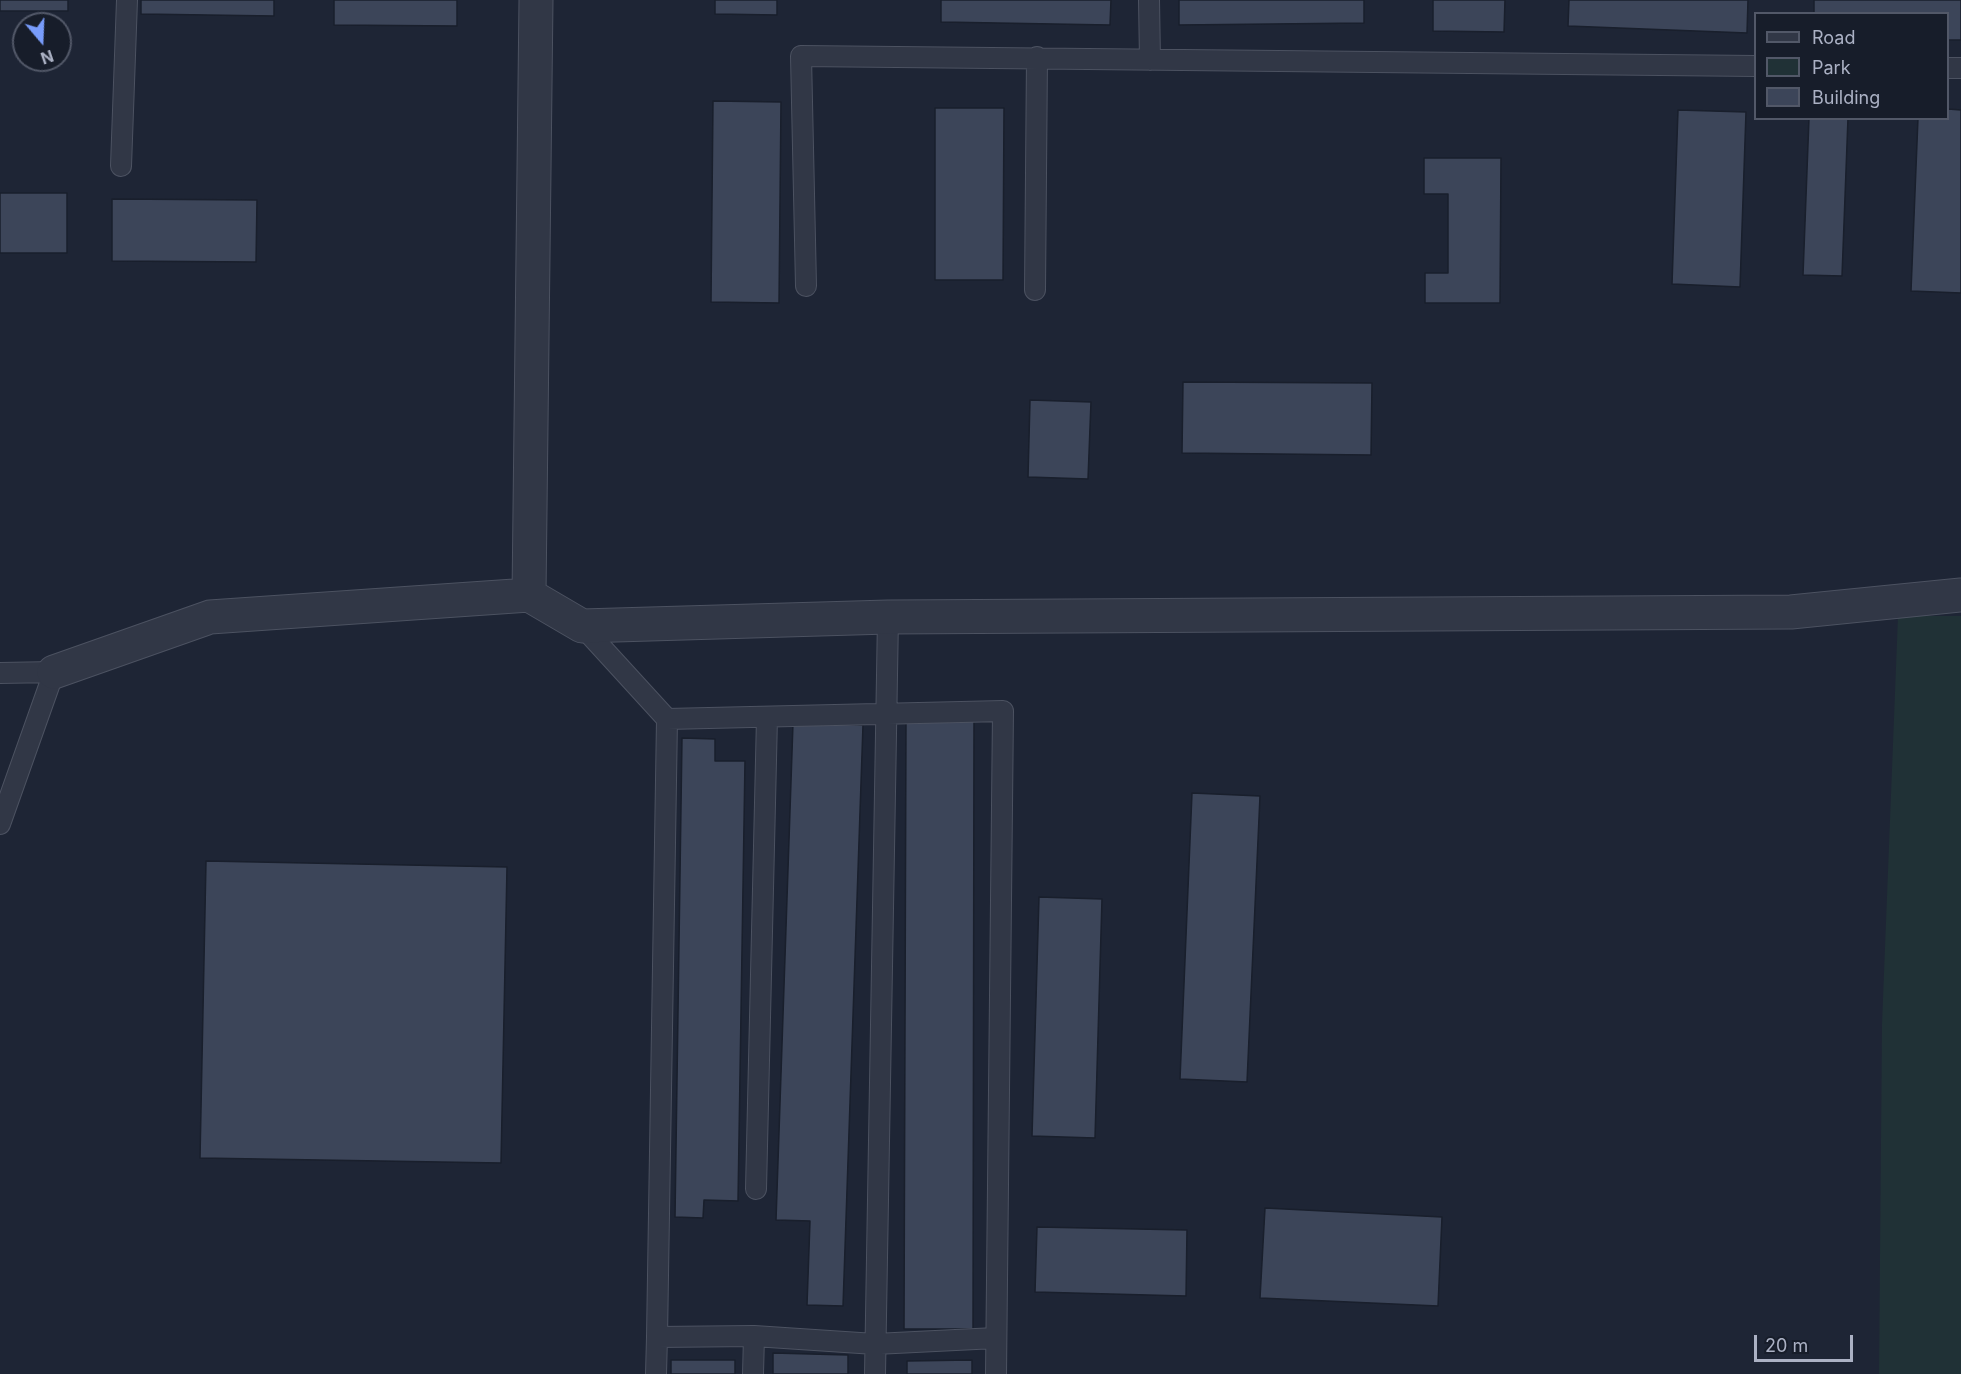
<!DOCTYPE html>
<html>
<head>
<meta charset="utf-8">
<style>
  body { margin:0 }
  #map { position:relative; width:1961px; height:1374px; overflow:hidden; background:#1e2535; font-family:Inter,sans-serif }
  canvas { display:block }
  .legend { position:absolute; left:1754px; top:12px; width:195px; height:108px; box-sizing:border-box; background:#171d2a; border:2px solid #525868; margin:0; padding:8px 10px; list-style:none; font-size:18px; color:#abb1c4 }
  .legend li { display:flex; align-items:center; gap:12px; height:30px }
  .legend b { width:30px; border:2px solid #525868 }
  .north { position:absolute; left:12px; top:12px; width:60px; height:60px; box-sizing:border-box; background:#171d2a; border:2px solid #525868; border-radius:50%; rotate:161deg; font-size:16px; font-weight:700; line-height:24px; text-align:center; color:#abb1c4 }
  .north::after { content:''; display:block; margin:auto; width:21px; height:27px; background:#789cfb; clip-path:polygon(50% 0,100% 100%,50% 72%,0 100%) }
  .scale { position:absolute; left:1754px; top:1335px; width:99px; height:27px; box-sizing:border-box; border:3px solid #abb1c4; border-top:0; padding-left:8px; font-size:18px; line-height:21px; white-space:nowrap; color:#abb1c4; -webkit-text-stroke:4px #171d2a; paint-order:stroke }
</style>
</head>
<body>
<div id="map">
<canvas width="1961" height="1374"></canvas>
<ul class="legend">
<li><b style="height:8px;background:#313746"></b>Road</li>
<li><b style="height:16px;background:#203136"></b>Park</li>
<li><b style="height:16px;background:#3c4559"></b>Building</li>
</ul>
<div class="north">N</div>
<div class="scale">20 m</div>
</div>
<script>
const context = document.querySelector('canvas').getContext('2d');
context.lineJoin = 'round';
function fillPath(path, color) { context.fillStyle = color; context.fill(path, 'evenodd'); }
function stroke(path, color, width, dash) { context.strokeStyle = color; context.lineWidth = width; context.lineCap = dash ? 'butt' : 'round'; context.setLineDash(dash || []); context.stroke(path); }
fillPath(new Path2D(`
  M 1898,616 L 1961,616 L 1961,1374 L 1879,1374 L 1882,1024 Z`), '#203136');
const building = new Path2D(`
  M 0,0 L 68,0 L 68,11 L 0,11 Z
  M 141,0 L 274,0 L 274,16 L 141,14 Z
  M 334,0 L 457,0 L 457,26 L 334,25 Z
  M 715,0 L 777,0 L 777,15 L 715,14 Z
  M 941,0 L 1111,0 L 1110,25 L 941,22 Z
  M 1179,0 L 1364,0 L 1364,23 L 1179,25 Z
  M 1433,0 L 1505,0 L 1504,32 L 1433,31 Z
  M 1569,0 L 1748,0 L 1747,33 L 1568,26 Z
  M 1814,0 L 1961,0 L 1961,40 L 1948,40 L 1948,14 L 1814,14 Z
  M 713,101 L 781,102 L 779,303 L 711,302 Z
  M 935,108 L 1004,108 L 1003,280 L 935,280 Z
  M 1948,109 L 1961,110 L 1961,293 L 1911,291 L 1918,118 L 1948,118 Z
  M 1678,110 L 1746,112 L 1740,287 L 1672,284 Z
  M 1809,118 L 1848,118 L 1842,276 L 1803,275 Z
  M 1424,158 L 1501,158 L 1500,303 L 1425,303 L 1425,273 L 1448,273 L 1448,194 L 1424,194 Z
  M 0,193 L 67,193 L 67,253 L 0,253 Z
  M 112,199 L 257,200 L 256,262 L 112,261 Z
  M 1183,382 L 1372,383 L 1371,455 L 1182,453 Z
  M 1030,400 L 1091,402 L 1088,479 L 1028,477 Z
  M 906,720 L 974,720 L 973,1329 L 904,1329 Z
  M 793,723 L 863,725 L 843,1306 L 807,1305 L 810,1221 L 776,1220 Z
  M 682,738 L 715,739 L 715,761 L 745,761 L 738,1201 L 704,1200 L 703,1218 L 675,1217 Z
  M 1192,793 L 1260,796 L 1247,1082 L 1180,1079 Z
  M 206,861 L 507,867 L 501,1163 L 200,1158 Z
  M 1039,897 L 1102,899 L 1095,1138 L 1032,1136 Z
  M 1265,1208 L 1442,1217 L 1438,1306 L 1260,1298 Z
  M 1037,1227 L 1187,1230 L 1186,1296 L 1035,1292 Z
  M 773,1353 L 848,1355 L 848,1374 L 773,1374 Z
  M 671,1360 L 735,1360 L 735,1374 L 671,1374 Z
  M 972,1360 L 972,1374 L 907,1374 L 907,1361 Z`);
fillPath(building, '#3c4559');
stroke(building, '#191f2c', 1.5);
const service = new Path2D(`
  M 1149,0 L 1150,60
  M 1948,68 L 1961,68
  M 121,166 L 127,0
  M 806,286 L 801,56 L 1756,66
  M 1035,290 L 1037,57
  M 582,626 L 667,719 L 657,1337 L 754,1336 L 875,1344 L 996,1338
  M 0,673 L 54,672 L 0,824
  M 667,719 L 1003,711 L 996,1374
  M 756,1189 L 767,717
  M 656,1374 L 657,1337
  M 753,1374 L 754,1336
  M 875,1374 L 888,617`);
const minor = new Path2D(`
  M 529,595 L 582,626 L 888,617 L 1791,612 L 1961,595
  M 54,672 L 210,617 L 529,595 L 536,0`);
stroke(service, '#4c5261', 22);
stroke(minor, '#4c5261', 35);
stroke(service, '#313746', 20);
stroke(minor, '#313746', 33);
</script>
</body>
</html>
